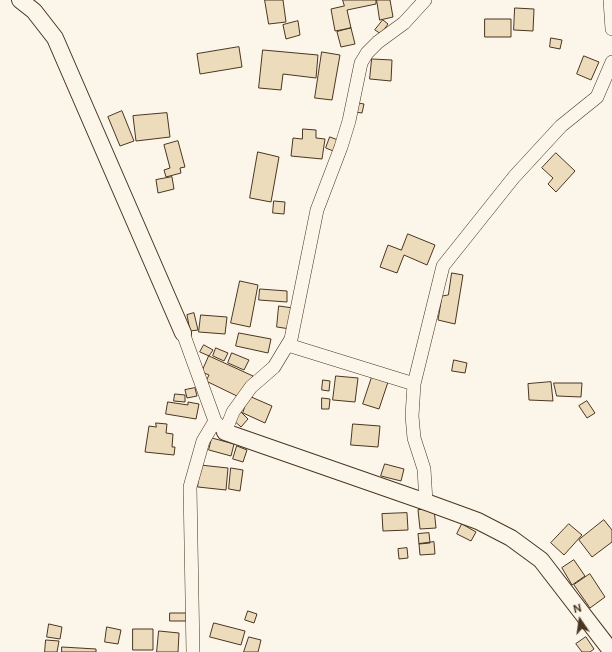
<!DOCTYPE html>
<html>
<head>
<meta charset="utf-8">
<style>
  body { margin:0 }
  #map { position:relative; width:612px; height:652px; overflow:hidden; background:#fbf6e9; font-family:"DM Sans",sans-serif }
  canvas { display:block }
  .north { position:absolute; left:560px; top:600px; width:40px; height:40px; -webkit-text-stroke:3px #fbf6e9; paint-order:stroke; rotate:347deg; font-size:11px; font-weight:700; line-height:16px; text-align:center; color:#4a3520 }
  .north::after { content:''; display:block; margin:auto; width:14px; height:18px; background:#4a3520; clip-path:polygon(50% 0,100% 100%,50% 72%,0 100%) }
</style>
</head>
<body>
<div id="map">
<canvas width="612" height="652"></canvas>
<div class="north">N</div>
</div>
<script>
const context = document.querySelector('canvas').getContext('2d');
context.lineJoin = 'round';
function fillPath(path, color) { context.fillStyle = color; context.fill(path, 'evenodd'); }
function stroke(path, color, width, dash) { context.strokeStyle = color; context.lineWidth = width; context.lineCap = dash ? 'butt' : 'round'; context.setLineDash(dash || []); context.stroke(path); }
const building = new Path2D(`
  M 265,0 L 283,0 L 286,22 L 269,24 Z
  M 343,0 L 376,0 L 376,4 L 347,10 L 351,28 L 335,31 L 331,9 L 344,6 Z
  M 377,0 L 390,0 L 393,17 L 380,20 Z
  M 515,8 L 534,9 L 533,31 L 514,30 Z
  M 485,19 L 511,19 L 511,37 L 485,37 Z
  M 383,20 L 388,24 L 381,34 L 375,30 Z
  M 298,21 L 300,35 L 286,39 L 283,25 Z
  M 351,28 L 355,44 L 341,47 L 337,32 Z
  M 551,38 L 562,40 L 560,49 L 550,47 Z
  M 239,47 L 242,67 L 200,74 L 197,54 Z
  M 263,50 L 318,55 L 316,78 L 283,74 L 281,90 L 259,88 Z
  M 322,52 L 340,55 L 332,100 L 315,98 Z
  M 584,56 L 599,62 L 591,80 L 577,74 Z
  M 372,59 L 392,60 L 391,81 L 370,79 Z
  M 358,103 L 364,104 L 362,113 L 355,112 Z
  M 122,111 L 134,141 L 120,146 L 108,117 Z
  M 167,113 L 170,137 L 136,141 L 133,116 Z
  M 303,129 L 316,130 L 316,138 L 325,139 L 322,159 L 291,156 L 293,138 L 302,139 Z
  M 330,137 L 338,140 L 333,151 L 326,148 Z
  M 178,141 L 185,167 L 180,168 L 181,173 L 166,177 L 164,170 L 170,168 L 164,145 Z
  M 258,152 L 279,157 L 271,202 L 250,198 Z
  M 556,153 L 575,171 L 556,192 L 548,184 L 553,178 L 542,168 Z
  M 172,177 L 174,189 L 158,193 L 156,180 Z
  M 274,201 L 285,202 L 284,214 L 273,213 Z
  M 408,234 L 435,245 L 427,265 L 404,255 L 397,273 L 380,267 L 388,245 L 401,250 Z
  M 452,273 L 463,275 L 455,324 L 438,320 L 442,296 L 448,295 Z
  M 240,281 L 258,285 L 250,327 L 231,323 Z
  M 260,289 L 287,291 L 287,302 L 259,300 Z
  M 279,306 L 293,308 L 290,329 L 277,327 Z
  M 194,313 L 198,330 L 190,331 L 187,315 Z
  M 201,315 L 227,317 L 225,334 L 199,332 Z
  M 239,333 L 271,339 L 268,353 L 236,346 Z
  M 204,345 L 213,350 L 209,356 L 200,352 Z
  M 216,348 L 228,353 L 224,361 L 213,356 Z
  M 232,353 L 249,360 L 244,370 L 228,363 Z
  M 209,356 L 253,376 L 249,383 L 246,383 L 239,397 L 206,381 L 209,375 L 202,372 Z
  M 454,360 L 467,363 L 465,373 L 452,371 Z
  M 336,376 L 358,378 L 355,402 L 333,400 Z
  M 372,377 L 388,382 L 379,409 L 363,404 Z
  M 323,380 L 330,381 L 329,391 L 322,390 Z
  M 551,382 L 553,401 L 529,400 L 528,384 Z
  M 554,383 L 582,383 L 581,397 L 557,396 Z
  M 195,388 L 197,396 L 187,398 L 185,390 Z
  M 175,394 L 185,395 L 185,402 L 174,401 Z
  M 249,396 L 272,406 L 265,423 L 243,413 Z
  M 322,398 L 330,399 L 329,409 L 322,409 Z
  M 587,401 L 595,413 L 587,418 L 579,406 Z
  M 168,402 L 188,405 L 188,402 L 199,404 L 196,419 L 166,414 Z
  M 240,411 L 248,419 L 241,427 L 232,419 Z
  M 156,423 L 167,424 L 166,433 L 173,434 L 172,447 L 175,447 L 174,455 L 145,452 L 149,426 L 156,427 Z
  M 353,424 L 380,426 L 378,447 L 351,445 Z
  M 212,438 L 234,444 L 231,456 L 209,450 Z
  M 237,446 L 247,450 L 243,462 L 233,459 Z
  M 385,464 L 404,469 L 401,481 L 381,476 Z
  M 200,465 L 228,468 L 226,490 L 198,487 Z
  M 231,468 L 243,470 L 240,491 L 229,489 Z
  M 434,509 L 436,528 L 420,529 L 418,510 Z
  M 407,513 L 408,530 L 383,531 L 382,514 Z
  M 604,520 L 612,530 L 612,542 L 592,557 L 579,540 Z
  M 462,524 L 476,532 L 471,541 L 457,534 Z
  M 569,524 L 582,535 L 564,555 L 551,543 Z
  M 429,533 L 430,543 L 419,544 L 418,534 Z
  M 434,542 L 435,554 L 420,555 L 419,544 Z
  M 407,548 L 408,558 L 399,559 L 398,549 Z
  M 574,560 L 585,576 L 572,585 L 562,568 Z
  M 590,574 L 605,597 L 590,608 L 574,585 Z
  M 248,611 L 257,614 L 254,623 L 245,620 Z
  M 170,613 L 186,613 L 186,621 L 170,621 Z
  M 214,623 L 245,631 L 241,645 L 210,637 Z
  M 49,624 L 62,627 L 60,639 L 47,637 Z
  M 107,627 L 121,630 L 118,644 L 105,642 Z
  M 133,629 L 153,629 L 153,650 L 133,650 Z
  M 159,631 L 179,633 L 178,652 L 157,652 Z
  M 249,637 L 261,640 L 258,652 L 244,652 Z
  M 586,637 L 594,649 L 590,652 L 582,652 L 576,644 Z
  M 46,640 L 59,641 L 57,652 L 45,652 Z
  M 62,647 L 96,649 L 96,652 L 62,652 Z`);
fillPath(building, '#ecdcbc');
stroke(building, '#4a3520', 1);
const minor = new Path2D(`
  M 610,0 L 612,29
  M 183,333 L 215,421 L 225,432 L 233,412 L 251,387 L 274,367 L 291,339 L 317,210 L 341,147 L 349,121 L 361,63 L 367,53 L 378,42 L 404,23 L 425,0
  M 288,345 L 414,384
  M 426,502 L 424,469 L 414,438 L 412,416 L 414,384 L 443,266 L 514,177 L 561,126 L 597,97 L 612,62
  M 193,652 L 190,487 L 203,441 L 215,421`);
const tertiary = new Path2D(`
  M 20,0 L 34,11 L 55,38 L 183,333
  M 225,432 L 426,502 L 478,521 L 511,538 L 541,560 L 612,652`);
stroke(minor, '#4a3520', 14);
stroke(tertiary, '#4a3520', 18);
stroke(minor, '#fbf6e9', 13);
stroke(tertiary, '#fbf6e9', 16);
</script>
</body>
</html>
